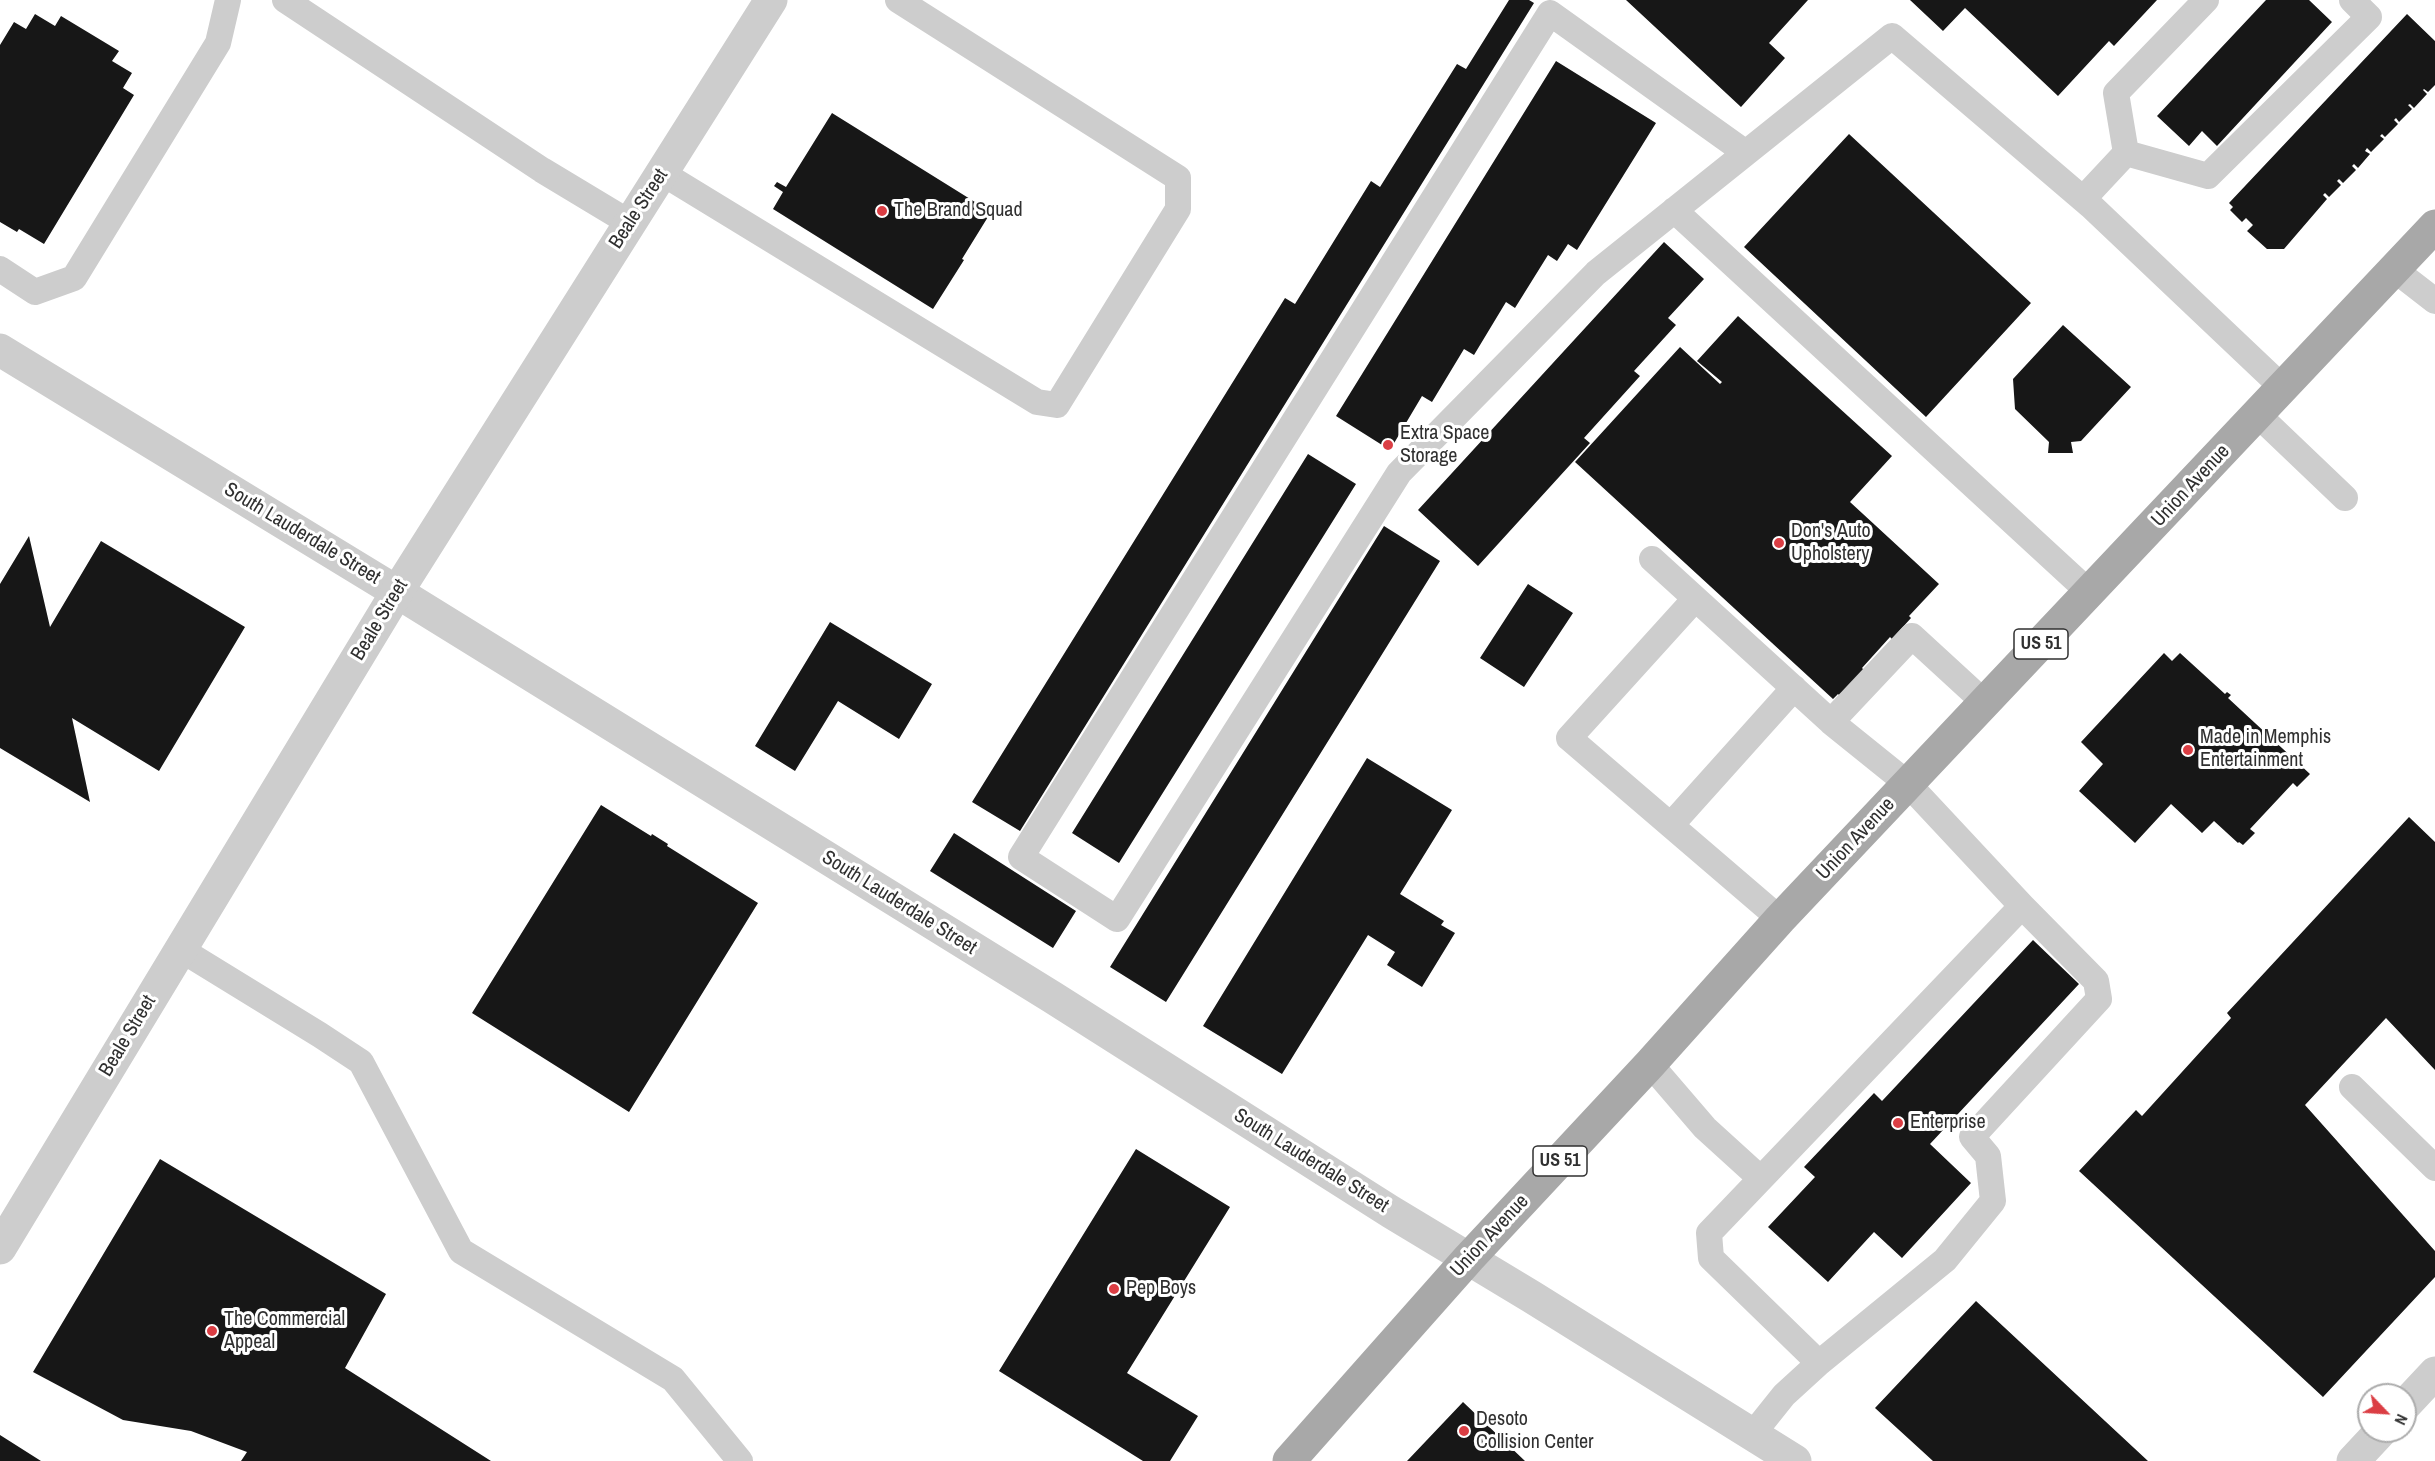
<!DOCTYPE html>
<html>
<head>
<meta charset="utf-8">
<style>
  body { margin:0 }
  #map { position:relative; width:2435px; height:1461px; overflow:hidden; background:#fff; font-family:"Archivo Narrow",sans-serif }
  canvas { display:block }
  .north { position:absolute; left:2357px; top:1383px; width:60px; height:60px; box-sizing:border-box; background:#fff; border:2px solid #acacac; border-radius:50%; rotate:115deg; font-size:16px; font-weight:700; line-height:24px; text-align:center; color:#303030 }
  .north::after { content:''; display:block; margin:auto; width:21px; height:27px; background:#db3e44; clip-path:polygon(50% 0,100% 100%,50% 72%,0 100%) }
</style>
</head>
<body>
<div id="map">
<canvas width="2435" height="1461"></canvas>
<div class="north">N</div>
</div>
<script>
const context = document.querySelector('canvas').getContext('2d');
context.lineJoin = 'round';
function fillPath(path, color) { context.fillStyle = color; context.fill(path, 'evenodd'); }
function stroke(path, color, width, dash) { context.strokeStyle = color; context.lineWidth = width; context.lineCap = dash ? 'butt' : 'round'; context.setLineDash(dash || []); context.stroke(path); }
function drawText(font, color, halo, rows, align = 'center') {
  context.font = font + ' "Archivo Narrow",sans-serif'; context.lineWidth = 6; context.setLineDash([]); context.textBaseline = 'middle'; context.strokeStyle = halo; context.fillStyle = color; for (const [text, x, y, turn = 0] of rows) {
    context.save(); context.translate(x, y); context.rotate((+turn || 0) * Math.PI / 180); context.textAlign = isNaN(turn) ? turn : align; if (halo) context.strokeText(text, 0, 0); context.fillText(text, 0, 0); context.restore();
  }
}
fillPath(new Path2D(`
  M 1509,0 L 1529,0 L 1534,3 L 1020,831 L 972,802 L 1285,298 L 1295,304 L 1371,181 L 1380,187 L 1457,64 L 1466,69 Z
  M 1626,0 L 1808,0 L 1769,43 L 1785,58 L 1741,107 Z
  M 1910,0 L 2157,0 L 2114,46 L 2109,41 L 2058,96 L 1965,8 L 1943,31 Z
  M 2266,0 L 2309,0 L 2332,22 L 2217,146 L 2202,131 L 2189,146 L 2157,116 Z
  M 35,14 L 55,26 L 61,16 L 119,51 L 112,61 L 132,73 L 123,88 L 134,95 L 44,244 L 19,229 L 17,232 L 0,222 L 0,45 L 14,22 L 26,29 Z
  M 2407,14 L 2435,41 L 2435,85 L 2428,92 L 2424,89 L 2423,90 L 2427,94 L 2414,108 L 2410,104 L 2408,105 L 2412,109 L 2399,122 L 2396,118 L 2394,120 L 2398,124 L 2385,137 L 2382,134 L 2380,136 L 2384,139 L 2371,152 L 2367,148 L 2365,151 L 2370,154 L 2358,168 L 2354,164 L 2352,166 L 2356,170 L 2343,183 L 2339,179 L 2337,181 L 2341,185 L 2329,197 L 2325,193 L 2323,195 L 2327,199 L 2284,249 L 2267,249 L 2247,231 L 2253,225 L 2246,218 L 2242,222 L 2230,210 L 2233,207 L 2229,203 Z
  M 1556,61 L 1656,123 L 1577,250 L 1568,244 L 1557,261 L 1548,255 L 1515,308 L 1506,302 L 1474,355 L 1464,349 L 1432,402 L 1422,396 L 1390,450 L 1336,416 Z
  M 832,113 L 991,212 L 962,259 L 964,260 L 933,309 L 773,209 L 783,192 L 774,186 L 777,182 L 786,187 Z
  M 1849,134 L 2031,303 L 1926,417 L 1744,247 Z
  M 1664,242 L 1704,279 L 1668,318 L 1676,325 L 1634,371 L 1640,376 L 1584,438 L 1590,443 L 1478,566 L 1418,510 Z
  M 1738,316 L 1892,456 L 1850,502 L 1939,584 L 1909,616 L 1911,618 L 1892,639 L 1890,637 L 1862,668 L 1864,670 L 1840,696 L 1838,694 L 1833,699 L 1575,462 L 1680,347 L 1720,384 L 1722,382 L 1697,361 Z
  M 2063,325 L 2131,387 L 2081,441 L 2071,442 L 2073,453 L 2048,453 L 2049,442 L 2015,409 L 2013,379 Z
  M 1308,454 L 1356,484 L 1119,863 L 1072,833 Z
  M 1384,526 L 1440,561 L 1166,1002 L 1110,967 Z
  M 29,536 L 50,627 L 101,541 L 245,627 L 159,771 L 72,718 L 90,802 L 0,748 L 0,584 Z
  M 1528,584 L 1573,613 L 1524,687 L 1480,658 Z
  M 830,622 L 932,684 L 899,739 L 838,701 L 795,771 L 755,746 Z
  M 2164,653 L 2172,661 L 2180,653 L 2225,694 L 2227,692 L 2231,695 L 2228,698 L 2310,774 L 2297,787 L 2293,783 L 2250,829 L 2255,833 L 2243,845 L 2239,842 L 2238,843 L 2214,821 L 2202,833 L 2171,804 L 2135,843 L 2079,791 L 2103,764 L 2081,742 Z
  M 1367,758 L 1452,810 L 1400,894 L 1444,921 L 1441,925 L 1455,933 L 1422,987 L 1387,965 L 1395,952 L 1368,935 L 1282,1074 L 1203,1026 Z
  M 601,805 L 651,836 L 652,834 L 668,844 L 667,846 L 758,903 L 629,1112 L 472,1013 Z
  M 2409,817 L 2435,842 L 2435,1070 L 2386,1018 L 2305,1105 L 2435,1251 L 2435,1277 L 2323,1397 L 2079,1171 L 2136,1110 L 2142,1116 L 2231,1018 L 2227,1013 Z
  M 954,833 L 1076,911 L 1053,948 L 930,871 Z
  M 2033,940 L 2079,984 L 1930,1144 L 1971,1183 L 1902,1258 L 1874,1232 L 1828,1282 L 1768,1227 L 1815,1177 L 1804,1167 L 1874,1093 L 1882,1101 Z
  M 1136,1149 L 1230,1207 L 1127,1373 L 1198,1416 L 1170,1461 L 1143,1461 L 999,1371 Z
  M 160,1159 L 386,1294 L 345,1368 L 491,1461 L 241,1461 L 247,1452 L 191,1431 L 123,1420 L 33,1372 Z
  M 1976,1301 L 2148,1461 L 1933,1461 L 1875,1408 Z
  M 1463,1402 L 1525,1461 L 1407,1461 Z
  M 0,1435 L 41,1461 L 0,1461 Z`), '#171717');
stroke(new Path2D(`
  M 285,0 L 542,170 L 630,223
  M 2206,0 L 2116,93 L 2126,153 L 2208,176 L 2369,17 L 2352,0
  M 1746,153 L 1550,13 L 1021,857 L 1117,919 L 1399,473 L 1596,273 L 1892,36 L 2091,206 L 2283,388
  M 662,173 L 1037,402 L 1057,405 L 1178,209 L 1178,178 L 898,0
  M 2083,199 L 2126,153
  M 1674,210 L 2090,593
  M 0,269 L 35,292 L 74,278 L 218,43 L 228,0
  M 2395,270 L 2435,301
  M 2258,415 L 2345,498
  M 1652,559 L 1831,722
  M 1695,599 L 1569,738 L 1780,919
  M 1671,825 L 1794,688
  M 180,949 L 320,1035 L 361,1062 L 461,1251 L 673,1379 L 740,1461
  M 1650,1064 L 1705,1128 L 1760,1178
  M 2352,1087 L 2435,1168
  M 1819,1363 L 1711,1258 L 1709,1233 L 2022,906
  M 1752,1435 L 1784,1395 L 1819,1363 L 1945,1260 L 1993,1201 L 1988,1156 L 1972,1137 L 2099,999 L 2096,981 L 2022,906 L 1908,784 L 1831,722 L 1912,636 L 1985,703`), '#cdcdcd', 26);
stroke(new Path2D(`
  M 0,350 L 397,592 L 1052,997 L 1391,1212 L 1532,1297 L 1795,1461`), '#cdcdcd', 33);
stroke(new Path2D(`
  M 0,1248 L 397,592 L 771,0
  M 2405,1405 L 2435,1373
  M 2353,1461 L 2381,1431`), '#cdcdcd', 33);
stroke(new Path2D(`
  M 1289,1461 L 1469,1258 L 1650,1064 L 1780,919 L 2435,226`), '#a8a8a8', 33);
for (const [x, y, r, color] of [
  [882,211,6,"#db3e44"],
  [1388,445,6,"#db3e44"],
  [1779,543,6,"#db3e44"],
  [2188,750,6,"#db3e44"],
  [1898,1123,6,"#db3e44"],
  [1114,1289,6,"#db3e44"],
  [212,1331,6,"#db3e44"],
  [1464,1431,6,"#db3e44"]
]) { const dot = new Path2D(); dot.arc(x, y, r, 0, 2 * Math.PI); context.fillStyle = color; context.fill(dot); stroke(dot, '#fff', 2); }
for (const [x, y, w] of [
  [2041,644,54],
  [1560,1161,54]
]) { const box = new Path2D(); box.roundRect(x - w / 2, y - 15, w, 30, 4.5); context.fillStyle = '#fff'; context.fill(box); stroke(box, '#303030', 1.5); }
drawText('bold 18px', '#303030', null, [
  ["US 51",2041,644],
  ["US 51",1560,1161]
]);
drawText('20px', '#303030', '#fff', [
  ["Beale Street",639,209,-57],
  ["Union Avenue",2191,486,-47],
  ["South Lauderdale Street",302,534,31],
  ["Beale Street",380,620,-59],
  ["Union Avenue",1856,839,-47],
  ["South Lauderdale Street",899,903,32],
  ["Beale Street",128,1036,-59],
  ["South Lauderdale Street",1311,1161,32],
  ["Union Avenue",1490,1236,-47]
]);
drawText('20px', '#303030', '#fff', [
  ["The Brand Squad",894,211],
  ["Extra Space",1400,434],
  ["Storage",1400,457],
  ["Don's Auto",1791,532],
  ["Upholstery",1791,555],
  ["Made in Memphis",2200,738],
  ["Entertainment",2200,761],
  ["Enterprise",1910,1123],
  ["Pep Boys",1126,1289],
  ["The Commercial",224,1320],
  ["Appeal",224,1343],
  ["Desoto",1476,1420],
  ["Collision Center",1476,1443]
], 'left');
</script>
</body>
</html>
